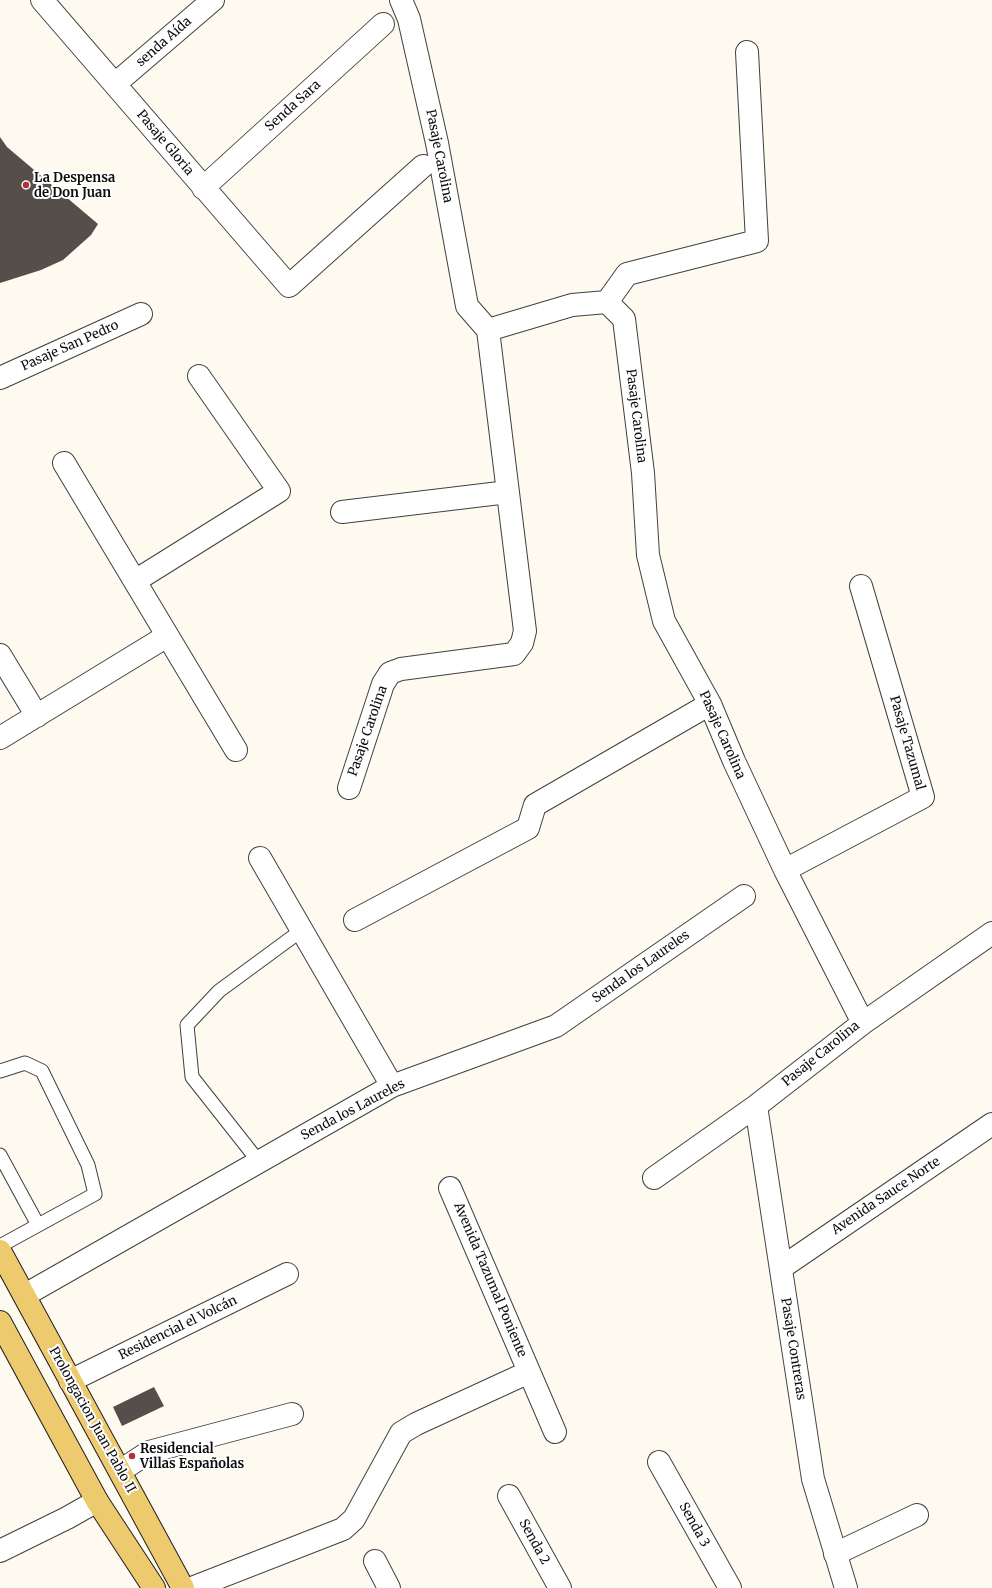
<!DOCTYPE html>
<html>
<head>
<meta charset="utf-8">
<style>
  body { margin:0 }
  canvas { display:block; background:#fefaef }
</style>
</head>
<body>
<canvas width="992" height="1588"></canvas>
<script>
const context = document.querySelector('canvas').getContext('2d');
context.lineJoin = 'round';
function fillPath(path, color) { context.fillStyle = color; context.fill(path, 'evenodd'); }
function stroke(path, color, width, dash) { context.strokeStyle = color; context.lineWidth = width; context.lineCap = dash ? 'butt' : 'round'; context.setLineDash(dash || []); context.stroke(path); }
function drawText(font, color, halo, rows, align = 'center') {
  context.font = font + ' Merriweather,serif'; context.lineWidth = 4; context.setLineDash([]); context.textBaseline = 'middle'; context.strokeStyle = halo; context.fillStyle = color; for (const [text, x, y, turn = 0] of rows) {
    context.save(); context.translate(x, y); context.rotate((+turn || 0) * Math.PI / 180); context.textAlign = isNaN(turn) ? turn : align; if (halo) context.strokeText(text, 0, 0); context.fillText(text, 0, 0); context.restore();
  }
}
fillPath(new Path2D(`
  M 0,137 L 7,147 L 98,224 L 91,235 L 63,260 L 41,270 L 0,283 Z
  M 154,1387 L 164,1406 L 122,1426 L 113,1407 Z`), '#554e4b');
const lane = new Path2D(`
  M 0,1071 L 25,1063 L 42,1071 L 88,1165 L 95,1194 L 0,1246
  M 0,1155 L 38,1225
  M 259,1162 L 192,1077 L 187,1025 L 219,991 L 302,930`);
const street = new Path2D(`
  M 42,0 L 289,286 L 423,166
  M 115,84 L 213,0
  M 203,188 L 383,24
  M 607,302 L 627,274 L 757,241 L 747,52
  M 488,330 L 572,305 L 607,302 L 624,319 L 643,473 L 648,555 L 664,621 L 710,704 L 734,761 L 785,870 L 863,1023 L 756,1106 L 654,1178
  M 0,378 L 141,314
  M 64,463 L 236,750
  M 342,512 L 508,492
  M 135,581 L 279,491 L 199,376
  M 0,655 L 37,716
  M 0,738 L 167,636
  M 349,788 L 383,684 L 390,673 L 401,669 L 514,654 L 522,643 L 525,631 L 488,330 L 467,306 L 437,143 L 409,19 L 401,0
  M 260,858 L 392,1086
  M 785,870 L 923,797 L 861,586
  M 355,920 L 528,828 L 535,805 L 710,704
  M 863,1023 L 992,933
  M 756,1106 L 813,1479 L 846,1588
  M 450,1188 L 555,1432
  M 781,1268 L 992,1124
  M 25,1295 L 392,1086 L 556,1026 L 744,896
  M 70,1381 L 287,1274
  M 659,1462 L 730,1588
  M 120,1471 L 149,1452 L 292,1414
  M 509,1496 L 560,1588
  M 0,1551 L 67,1518 L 97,1501
  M 835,1554 L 917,1515
  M 375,1561 L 389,1588
  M 192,1588 L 343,1529 L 354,1519 L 401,1433 L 416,1424 L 529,1372`);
const primary = new Path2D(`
  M 0,1251 L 183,1588
  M 0,1322 L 97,1501 L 154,1588`);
stroke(lane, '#414141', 15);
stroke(street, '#414141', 24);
stroke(primary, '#1f1f1f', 24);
stroke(lane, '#fff', 13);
stroke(street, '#fff', 22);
stroke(primary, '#eeca6f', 22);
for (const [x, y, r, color] of [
  [26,185,4,"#b3303c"],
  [132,1456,4,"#b3303c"]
]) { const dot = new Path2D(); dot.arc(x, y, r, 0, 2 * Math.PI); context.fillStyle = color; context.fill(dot); stroke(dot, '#fff', 1.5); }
drawText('13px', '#0e0e0e', '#fff', [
  ["senda Aída",164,42,-41],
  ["Senda Sara",293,106,-42],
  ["Pasaje Gloria",165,143,50],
  ["Pasaje Carolina",439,156,79],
  ["Pasaje San Pedro",70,346,-24],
  ["Pasaje Carolina",636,416,83],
  ["Pasaje Carolina",368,731,-71],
  ["Pasaje Carolina",722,735,66],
  ["Pasaje Tazumal",907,743,74],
  ["Senda los Laureles",641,967,-35],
  ["Pasaje Carolina",821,1054,-39],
  ["Senda los Laureles",353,1110,-28],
  ["Avenida Sauce Norte",886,1196,-34],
  ["Avenida Tazumal Poniente",490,1280,67],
  ["Residencial el Volcán",178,1328,-26],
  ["Pasaje Contreras",793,1349,81],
  ["Prolongacion Juan Pablo II",92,1420,61],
  ["Senda 3",694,1525,61],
  ["Senda 2",534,1542,61]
]);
drawText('bold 13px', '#0e0e0e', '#fff', [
  ["La Despensa",34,178],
  ["de Don Juan",34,193],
  ["Residencial",140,1449],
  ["Villas Españolas",140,1464]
], 'left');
</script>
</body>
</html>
